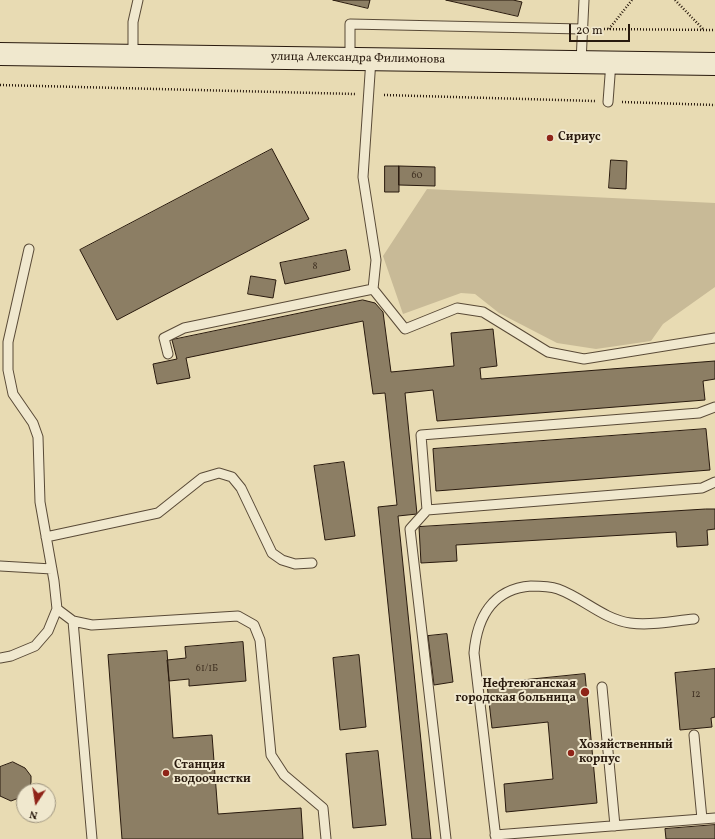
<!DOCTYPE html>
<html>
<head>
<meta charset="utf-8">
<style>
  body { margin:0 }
  #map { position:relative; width:715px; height:839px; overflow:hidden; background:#e8dbb3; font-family:Vollkorn,serif }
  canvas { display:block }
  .north { position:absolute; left:16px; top:783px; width:40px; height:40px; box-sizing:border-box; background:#f0e8ce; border:1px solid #a09681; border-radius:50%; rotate:192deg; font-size:11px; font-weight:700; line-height:16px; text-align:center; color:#291a0e }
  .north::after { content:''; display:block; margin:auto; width:14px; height:18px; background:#8f2418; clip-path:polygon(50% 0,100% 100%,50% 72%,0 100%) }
  .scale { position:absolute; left:569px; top:24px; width:61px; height:18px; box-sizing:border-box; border:2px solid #291a0e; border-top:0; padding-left:5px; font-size:12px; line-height:14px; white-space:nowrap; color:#291a0e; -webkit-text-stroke:3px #f0e8ce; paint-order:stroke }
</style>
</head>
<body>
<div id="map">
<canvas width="715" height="839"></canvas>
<div class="north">N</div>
<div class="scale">20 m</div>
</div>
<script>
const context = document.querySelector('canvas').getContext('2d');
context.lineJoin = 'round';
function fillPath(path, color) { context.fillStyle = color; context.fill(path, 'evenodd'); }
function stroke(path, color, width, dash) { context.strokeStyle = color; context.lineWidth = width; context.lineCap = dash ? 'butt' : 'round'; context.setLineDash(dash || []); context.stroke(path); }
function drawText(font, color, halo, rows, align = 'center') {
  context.font = font + ' Vollkorn,serif'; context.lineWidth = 4; context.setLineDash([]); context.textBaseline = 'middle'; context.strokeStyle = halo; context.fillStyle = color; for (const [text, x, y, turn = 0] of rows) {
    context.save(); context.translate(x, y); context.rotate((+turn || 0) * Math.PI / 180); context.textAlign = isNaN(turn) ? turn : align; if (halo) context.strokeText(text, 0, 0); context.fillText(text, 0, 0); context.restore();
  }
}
fillPath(new Path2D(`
  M 427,189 L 715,203 L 715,287 L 663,324 L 651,341 L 596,349 L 557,343 L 499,313 L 475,294 L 461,293 L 403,314 L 383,256 Z`), '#c8ba97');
const building = new Path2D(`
  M 333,0 L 370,0 L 368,8 Z
  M 446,0 L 513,0 L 522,2 L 518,16 Z
  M 272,149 L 309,219 L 117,320 L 80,250 Z
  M 611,160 L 627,161 L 626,189 L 609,188 Z
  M 385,166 L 399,166 L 399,192 L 385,192 Z
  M 399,166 L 435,167 L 435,186 L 399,185 Z
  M 346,250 L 350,270 L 285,284 L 280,263 Z
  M 251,276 L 276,280 L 273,298 L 248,294 Z
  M 363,300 L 375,303 L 383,312 L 391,372 L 454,366 L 451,333 L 493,329 L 497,366 L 480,368 L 481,379 L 715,361 L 715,379 L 703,381 L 705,400 L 437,421 L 433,390 L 405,393 L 417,514 L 398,516 L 431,839 L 412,839 L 378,507 L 397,505 L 385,393 L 373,394 L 363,321 L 186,358 L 190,378 L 157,384 L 153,364 L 177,359 L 172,340 Z
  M 706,429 L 710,470 L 436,491 L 433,449 Z
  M 344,462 L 355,536 L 325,540 L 314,466 Z
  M 706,509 L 715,509 L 715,529 L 707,530 L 708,545 L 677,547 L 676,532 L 456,545 L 457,561 L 421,563 L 419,527 Z
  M 447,634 L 453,682 L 434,685 L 428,636 Z
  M 243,642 L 246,681 L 189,686 L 189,679 L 169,681 L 167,660 L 186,658 L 185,647 Z
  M 167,651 L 173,738 L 212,735 L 218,814 L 301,808 L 303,839 L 122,839 L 108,655 Z
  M 359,655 L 366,727 L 340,730 L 333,658 Z
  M 715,669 L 715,717 L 711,718 L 712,727 L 680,730 L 675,673 Z
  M 585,674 L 597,803 L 506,812 L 504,784 L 553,779 L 548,722 L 492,728 L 487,684 Z
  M 378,751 L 386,825 L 353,828 L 346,754 Z
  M 13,762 L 25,768 L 31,776 L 31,782 L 29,791 L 24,791 L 24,796 L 11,801 L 0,796 L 0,767 Z
  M 715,825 L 715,839 L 666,839 L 665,829 Z`);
fillPath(building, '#8c7e64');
stroke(building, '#291a0e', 1);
const lane = new Path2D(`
  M 133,56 L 133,22 L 138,0
  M 350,59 L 350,24 L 582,29
  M 581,62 L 584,0
  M 608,102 L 611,62
  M 373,289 L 405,329 L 457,308 L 483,312 L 548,352 L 584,359 L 715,338
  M 168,354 L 164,338 L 184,328 L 373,289 L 376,260 L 363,177 L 371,59
  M 715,407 L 699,413 L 421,435 L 427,510 L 702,488 L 715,482
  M 427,510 L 410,529 L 446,839
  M 46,537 L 158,513 L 202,478 L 219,473 L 232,477 L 241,488 L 272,553 L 282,560 L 295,564 L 312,563
  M 0,566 L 52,569
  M 57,609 L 73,621 L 92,625 L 238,616 L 254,625 L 260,640 L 271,755 L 284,775 L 323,808 L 326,839
  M 73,621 L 92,839
  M 0,658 L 11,656 L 35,646 L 48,631 L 57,609 L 54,581 L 40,502 L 38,437 L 33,423 L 13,394 L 8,370 L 8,342 L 29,249
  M 602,687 L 615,826
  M 694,735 L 702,819
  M 495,835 L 715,818
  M 496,839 L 474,653 C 477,618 492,589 531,586 C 541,586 549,586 558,589 C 583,598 603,619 630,623 C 651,626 673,621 694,619`);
const secondary = new Path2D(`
  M 0,54 L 715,64`);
stroke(lane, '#594a37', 11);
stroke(secondary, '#291a0e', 24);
stroke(new Path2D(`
  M 675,0 L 704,30
  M 598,29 L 715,30
  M 609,29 L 632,0
  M 0,85 L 355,94
  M 384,95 L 595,101
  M 622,102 L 715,105`), '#291a0e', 2.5, [1, 2]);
stroke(lane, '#f0e8ce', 9);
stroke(secondary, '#f0e8ce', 22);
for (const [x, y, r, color] of [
  [550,138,4,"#8f2418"],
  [585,692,5,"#8f2418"],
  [571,753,4,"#8f2418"],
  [166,773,4,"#8f2418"]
]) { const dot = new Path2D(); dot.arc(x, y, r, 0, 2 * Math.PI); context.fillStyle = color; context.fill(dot); stroke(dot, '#f0e8ce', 1.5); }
drawText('10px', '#423324', null, [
  ["60",417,176],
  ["8",315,267],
  ["61/1Б",207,669],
  ["12",696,695]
]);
drawText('12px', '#291a0e', '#f0e8ce', [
  ["улица Александра Филимонова",358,59,1]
]);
drawText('bold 12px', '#291a0e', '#f0e8ce', [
  ["Сириус",558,138],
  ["Нефтеюганская",576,685,"right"],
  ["городская больница",576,699,"right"],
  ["Хозяйственный",579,746],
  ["корпус",579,760],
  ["Станция",174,766],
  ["водоочистки",174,780]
], 'left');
</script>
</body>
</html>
